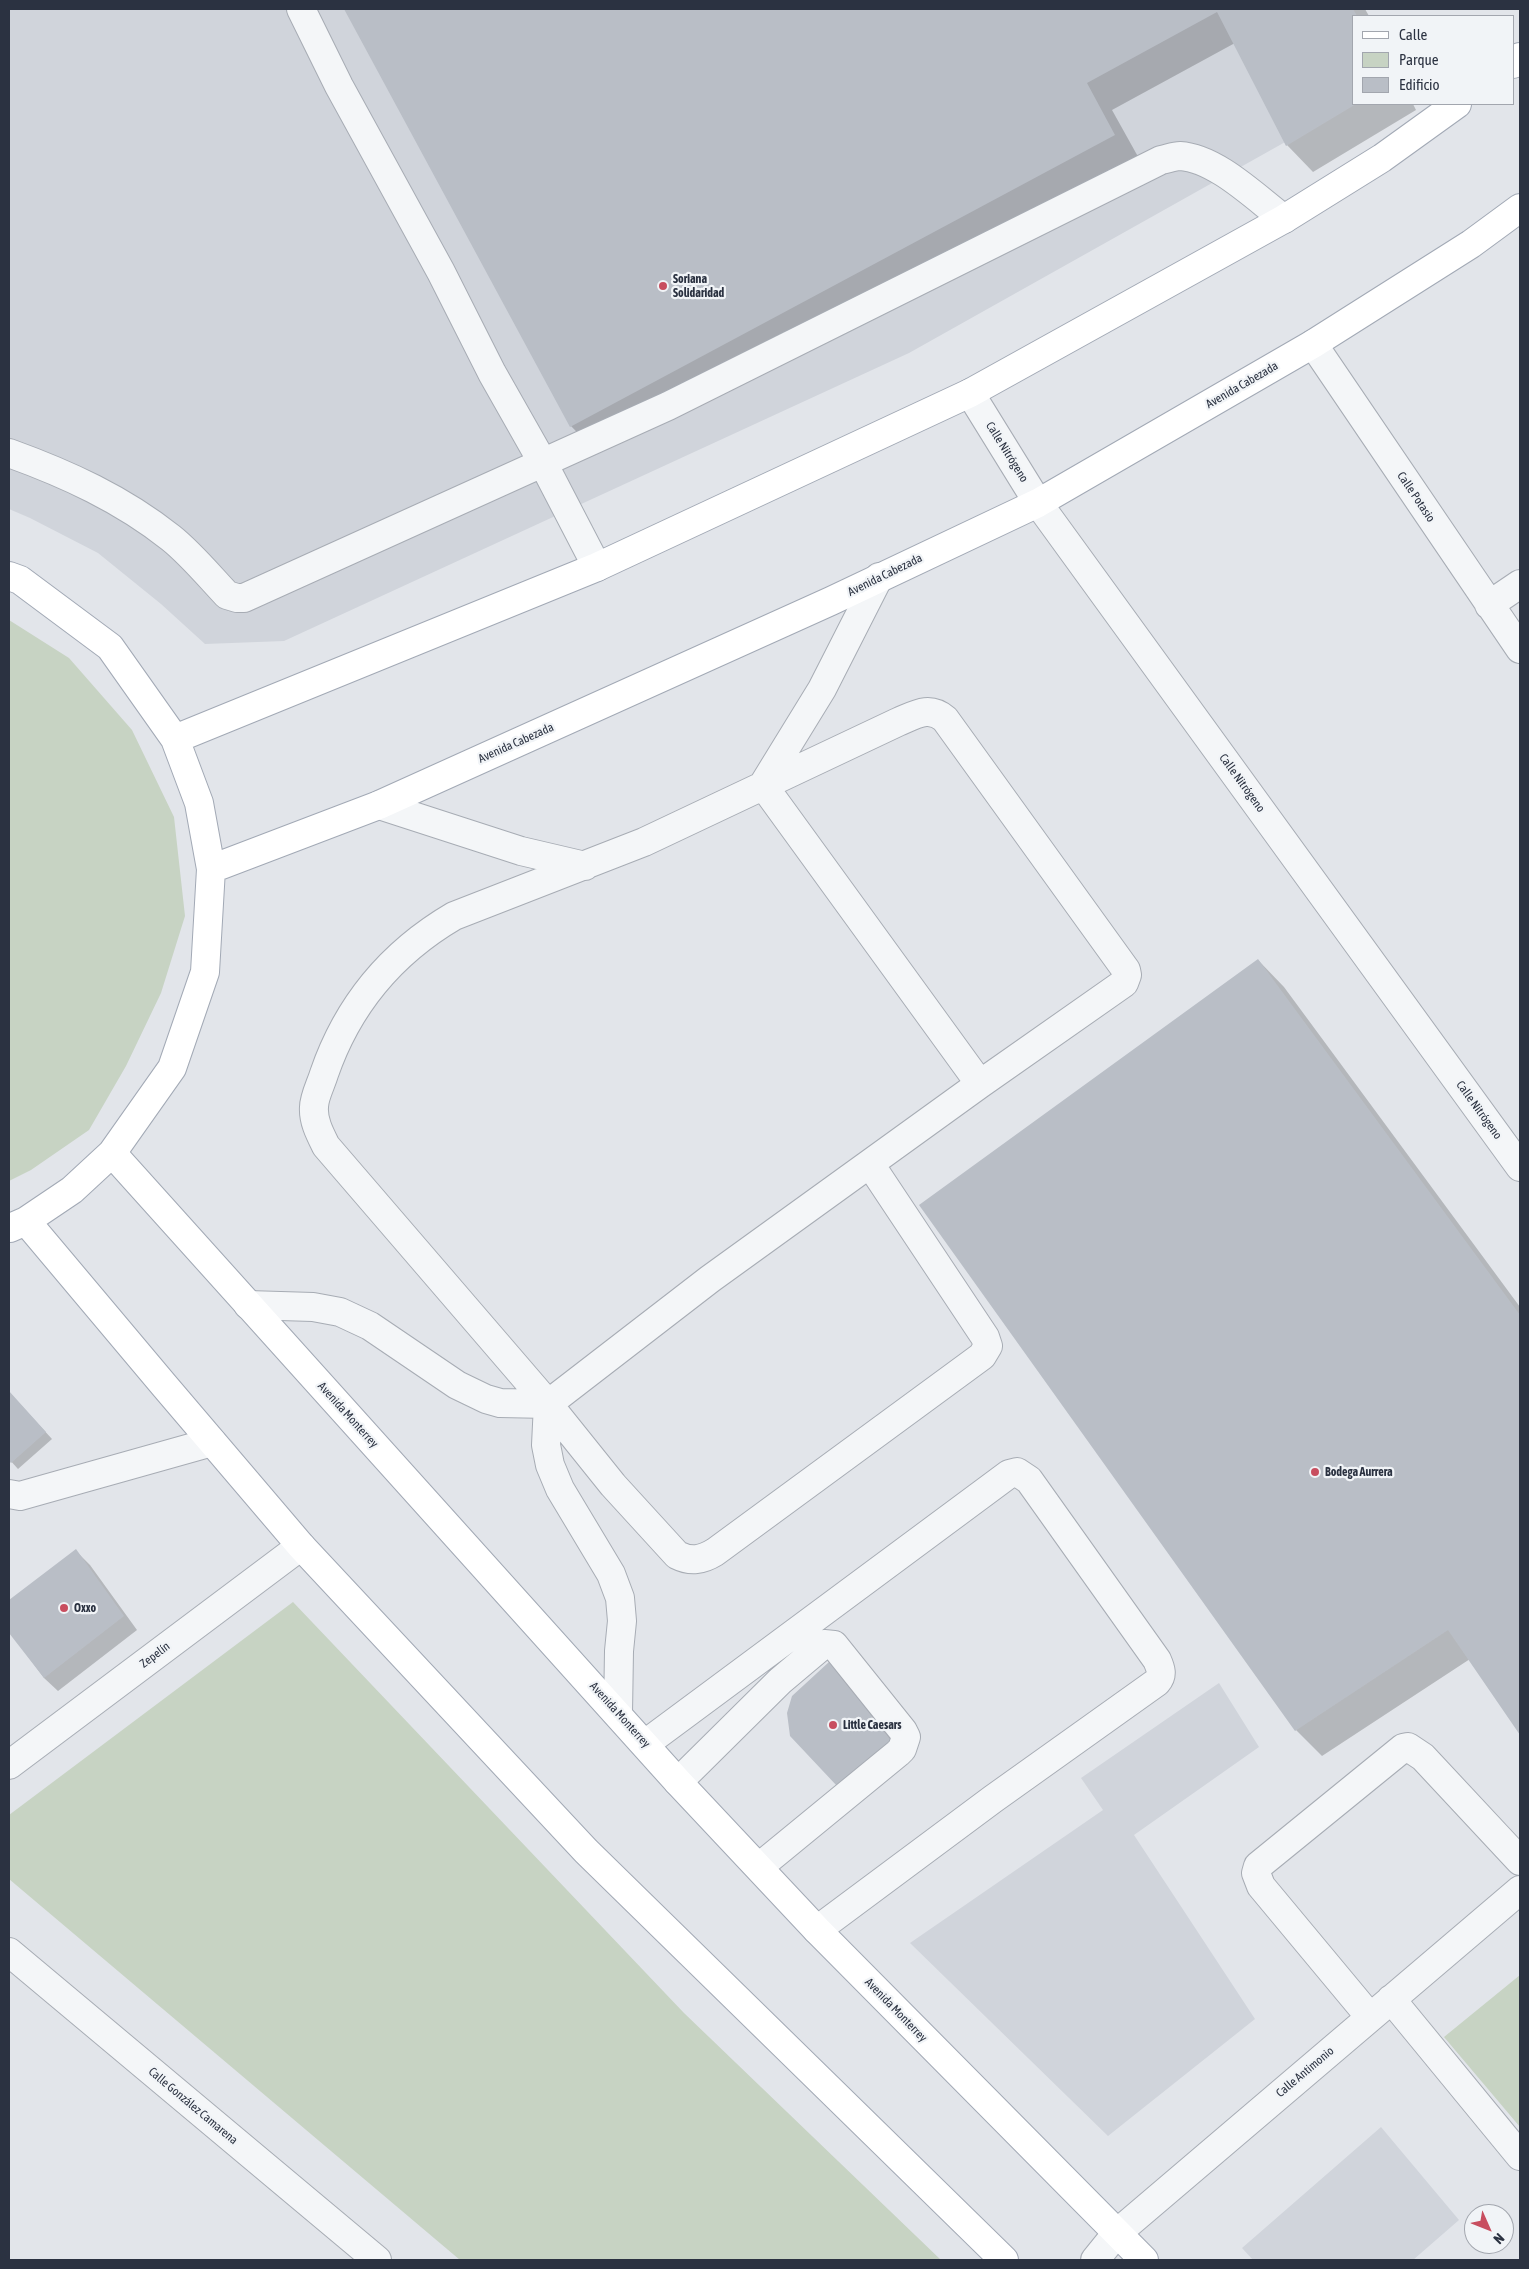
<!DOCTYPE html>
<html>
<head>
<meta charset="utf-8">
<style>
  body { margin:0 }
  #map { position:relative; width:1529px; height:2269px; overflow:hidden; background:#e2e5ea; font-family:"Asap Condensed",sans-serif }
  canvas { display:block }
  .frame { position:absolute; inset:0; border:10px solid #2b3241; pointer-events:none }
  .legend { position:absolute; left:1352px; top:15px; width:162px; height:90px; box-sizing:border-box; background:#f1f4f7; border:1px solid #a2a6ae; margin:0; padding:6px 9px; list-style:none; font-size:15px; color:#2b3241 }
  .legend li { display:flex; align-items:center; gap:10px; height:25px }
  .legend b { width:25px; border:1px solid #a2a6ae }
  .north { position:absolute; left:1464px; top:2204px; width:50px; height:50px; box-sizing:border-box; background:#f1f4f7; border:1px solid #a2a6ae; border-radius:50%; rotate:134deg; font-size:14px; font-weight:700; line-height:20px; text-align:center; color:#2b3241 }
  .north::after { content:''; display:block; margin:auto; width:18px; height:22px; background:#c84e5f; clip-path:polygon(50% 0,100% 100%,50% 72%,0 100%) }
</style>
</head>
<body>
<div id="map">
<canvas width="1529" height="2269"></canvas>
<div class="frame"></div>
<ul class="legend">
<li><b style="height:6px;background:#fff"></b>Calle</li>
<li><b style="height:14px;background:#c7d3c3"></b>Parque</li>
<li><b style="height:14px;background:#b9bec6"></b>Edificio</li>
</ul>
<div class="north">N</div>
</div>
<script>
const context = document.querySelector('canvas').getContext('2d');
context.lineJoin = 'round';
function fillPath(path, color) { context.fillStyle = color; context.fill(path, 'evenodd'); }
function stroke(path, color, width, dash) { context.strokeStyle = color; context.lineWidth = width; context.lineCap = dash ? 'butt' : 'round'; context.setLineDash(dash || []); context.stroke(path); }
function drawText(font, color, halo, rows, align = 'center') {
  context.font = font + ' "Asap Condensed",sans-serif'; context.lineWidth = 4.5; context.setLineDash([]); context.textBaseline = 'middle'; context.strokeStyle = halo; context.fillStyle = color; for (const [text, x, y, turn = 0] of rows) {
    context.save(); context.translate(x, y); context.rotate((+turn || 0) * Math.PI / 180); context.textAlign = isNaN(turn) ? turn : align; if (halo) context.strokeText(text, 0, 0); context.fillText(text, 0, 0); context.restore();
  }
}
fillPath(new Path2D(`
  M 9,9 L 1352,9 L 1356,16 L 1353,16 L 1353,104 L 909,353 L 284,641 L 205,644 L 161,604 L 98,553 L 30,518 L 9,509 Z
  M 1219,1683 L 1259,1747 L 1134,1835 L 1255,2019 L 1108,2136 L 910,1943 L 1103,1810 L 1081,1778 Z
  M 1381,2127 L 1459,2220 L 1413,2260 L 1253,2260 L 1242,2248 Z`), '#d0d4db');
fillPath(new Path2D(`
  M 9,620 L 69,658 L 132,730 L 174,817 L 185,916 L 161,993 L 126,1066 L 89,1130 L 31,1170 L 9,1181 Z
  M 293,1602 L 684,2013 L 941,2260 L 460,2260 L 9,1879 L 9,1815 Z
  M 1520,1975 L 1520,2127 L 1444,2037 Z`), '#c7d3c3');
fillPath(new Path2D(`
  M 346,9 L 1365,9 L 1369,16 L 1353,16 L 1353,104 L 1413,104 L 1416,110 L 1313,172 L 1287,145 L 1235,43 L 1112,110 L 1141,162 L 597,453 L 571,426 Z
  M 1258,960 L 1284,987 L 1520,1307 L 1520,1732 L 1470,1659 L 1322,1756 L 1296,1730 Z
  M 9,1392 L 52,1439 L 18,1469 L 9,1459 Z
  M 76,1551 L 90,1565 L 137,1630 L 58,1691 L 44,1678 L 9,1631 L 9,1602 Z
  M 829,1664 L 843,1678 L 905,1756 L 793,1696 Z`), '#0003');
fillPath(new Path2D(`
  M 344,9 L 1353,9 L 1357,16 L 1353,16 L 1353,104 L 1356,104 L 1286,146 L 1217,12 L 1087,83 L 1115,135 L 570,427 Z
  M 1258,959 L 1520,1315 L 1520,1735 L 1448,1630 L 1295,1731 L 919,1205 Z
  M 9,1391 L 46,1432 L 11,1463 L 9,1461 Z
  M 76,1549 L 124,1616 L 44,1678 L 9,1633 L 9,1600 Z
  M 829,1662 L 892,1742 L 837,1786 L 790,1736 L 787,1713 L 792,1696 Z`), '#b9bec6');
const minor = new Path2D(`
  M 301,9 L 339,86 L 441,272 L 492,373 L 543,463 L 597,567
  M 1313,344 L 1520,649
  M 970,393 L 1038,503 L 1520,1167
  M 9,453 C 67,474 122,499 171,538 C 191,554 209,576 227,595 L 237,598 L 244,598 L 668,406 L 1161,160 C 1167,159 1174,156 1180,156 C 1216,158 1256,198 1284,219
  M 1489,605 L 1520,584
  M 763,785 L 980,1084
  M 763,785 L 822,689 L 879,577
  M 379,805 L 521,851 L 585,866
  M 248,1305 L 313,1307 L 340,1312 L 370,1326 L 457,1385 L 486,1399 L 500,1403 L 548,1404 L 710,1279 L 980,1084 L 1124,983 L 1127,975 L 1126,970 L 945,719 C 929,705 915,715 898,722 L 644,842 L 454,916 C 391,953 348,1004 324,1074 C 321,1084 314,1097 314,1107 C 313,1121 320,1134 326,1146 L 548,1404 L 613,1485 L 677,1555 C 691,1562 702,1560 715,1552 L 982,1356 L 988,1346 L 985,1337 L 870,1164
  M 548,1404 L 546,1445 L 550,1465 L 560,1489 L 611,1574 L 620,1598 L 622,1621 L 619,1651 L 618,1713
  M 9,1494 L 20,1496 L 212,1442
  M 645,1744 L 1009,1474 L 1017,1472 L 1029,1480 L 1157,1660 C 1161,1669 1163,1675 1157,1682 L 993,1799 L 817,1930
  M 9,1765 L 301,1546
  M 678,1782 L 780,1681 L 824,1644 L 834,1645 L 903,1731 L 906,1737 L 902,1749 L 898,1753 L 759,1867
  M 9,1952 L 377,2260
  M 1391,1999 L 1520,2156
  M 1370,2017 L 1261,1886 L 1256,1873 L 1258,1866 L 1403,1748 L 1408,1747 L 1423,1757 L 1520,1861
  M 1095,2260 L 1116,2234 L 1520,1890`);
const major = new Path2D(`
  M 1513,64 L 1520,57
  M 9,576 L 20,580 L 110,647 L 175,739 L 199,803 L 211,869 L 205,972 L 172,1068 L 112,1153 L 72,1190 L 26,1221 L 10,1228
  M 175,739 L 597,567 L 970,393 L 1284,219 L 1382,158 L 1457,104
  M 211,869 L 379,805 L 831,601 L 1038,503 L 1313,344 L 1471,244 L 1520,208
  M 112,1153 L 678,1782 L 817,1930 L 1144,2260
  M 26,1221 L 163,1384 L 301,1546 L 586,1851 L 1004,2260`);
stroke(minor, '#a7acb4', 30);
stroke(major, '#a2a9b5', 30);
stroke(minor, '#f4f6f8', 28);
stroke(major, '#fff', 28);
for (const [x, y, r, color] of [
  [663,286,5,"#c84e5f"],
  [1315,1472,5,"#c84e5f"],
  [64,1608,5,"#c84e5f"],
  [833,1725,5,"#c84e5f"]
]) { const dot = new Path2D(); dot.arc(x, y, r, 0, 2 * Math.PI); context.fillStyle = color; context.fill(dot); stroke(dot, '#f1f4f7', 2); }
drawText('bold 12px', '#2b3241', '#f1f4f7', [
  ["Soriana",673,279],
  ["Solidaridad",673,293],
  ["Bodega Aurrera",1325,1472],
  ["Oxxo",74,1608],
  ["Little Caesars",843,1725]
], 'left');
drawText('12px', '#2b3241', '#f1f4f7', [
  ["Avenida Cabezada",1242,385,-30],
  ["Calle Nitrógeno",1007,452,58],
  ["Calle Potasio",1416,497,56],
  ["Avenida Cabezada",885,575,-26],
  ["Avenida Cabezada",516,743,-24],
  ["Calle Nitrógeno",1242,783,54],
  ["Calle Nitrógeno",1479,1110,54],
  ["Avenida Monterrey",348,1415,48],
  ["Zepelín",155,1655,-37],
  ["Avenida Monterrey",620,1715,48],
  ["Avenida Monterrey",896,2010,46],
  ["Calle Antimonio",1305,2072,-40],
  ["Calle González Camarena",193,2106,40]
]);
</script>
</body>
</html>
